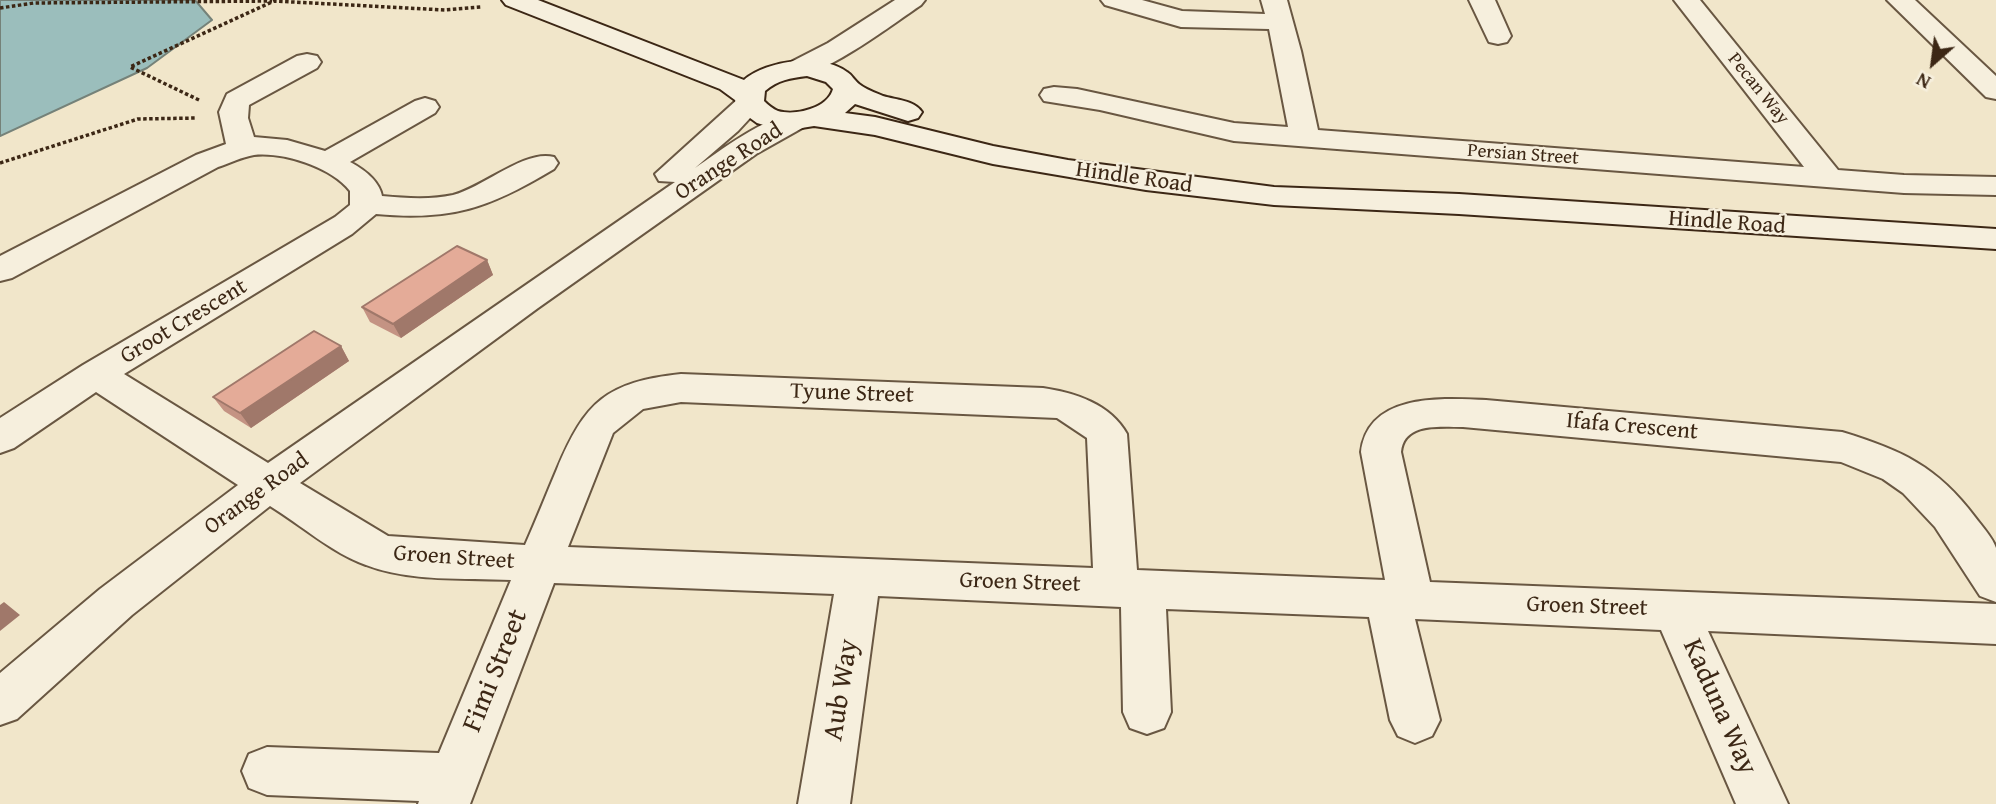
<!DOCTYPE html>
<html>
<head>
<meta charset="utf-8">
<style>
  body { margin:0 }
  #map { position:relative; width:1996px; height:804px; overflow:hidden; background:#f1e6ca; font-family:"Gentium Book Plus",serif }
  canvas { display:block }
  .north { position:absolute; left:1898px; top:28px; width:70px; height:70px; -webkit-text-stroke:5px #f6efdd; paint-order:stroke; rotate:208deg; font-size:19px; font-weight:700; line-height:28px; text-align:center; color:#3c2715 }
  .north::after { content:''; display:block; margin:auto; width:24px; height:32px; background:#3c2715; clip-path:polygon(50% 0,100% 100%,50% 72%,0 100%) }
</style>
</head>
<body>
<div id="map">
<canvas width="1996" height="804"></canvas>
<div class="north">N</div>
</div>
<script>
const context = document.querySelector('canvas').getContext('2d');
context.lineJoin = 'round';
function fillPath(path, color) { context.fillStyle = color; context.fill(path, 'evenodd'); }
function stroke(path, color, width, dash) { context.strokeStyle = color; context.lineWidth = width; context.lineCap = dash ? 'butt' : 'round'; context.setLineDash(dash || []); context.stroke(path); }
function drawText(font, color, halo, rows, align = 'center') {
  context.font = font + ' "Gentium Book Plus",serif'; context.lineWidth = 5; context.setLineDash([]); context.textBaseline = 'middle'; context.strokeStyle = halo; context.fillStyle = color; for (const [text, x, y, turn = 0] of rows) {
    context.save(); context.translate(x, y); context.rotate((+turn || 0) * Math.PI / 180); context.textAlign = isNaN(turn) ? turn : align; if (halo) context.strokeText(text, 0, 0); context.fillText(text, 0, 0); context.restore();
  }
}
const water = new Path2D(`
  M 0,0 L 195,0 L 212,20 L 147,68 L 0,136 Z`);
fillPath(water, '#9bbebc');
stroke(water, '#758279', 2);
const minor = new Path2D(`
  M 1101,0 L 1142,0 L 1182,11 L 1265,14 L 1261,0 L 1287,0 L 1301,51 L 1318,130 L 1804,167 L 1674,0 L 1700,0 L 1838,170 L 1904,175 L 1996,177 L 1996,195 L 1904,193 L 1234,141 L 1100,110 L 1044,101 L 1040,95 L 1044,89 L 1054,87 L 1077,89 L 1234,123 L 1288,127 L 1269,29 L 1181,27 L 1105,5 Z
  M 1469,0 L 1495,0 L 1511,36 L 1507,42 L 1498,44 L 1489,42 Z
  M 1887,0 L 1915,0 L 1996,76 L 1996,99 L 1986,97 Z
  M 307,54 L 317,56 L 321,62 L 317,68 L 249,105 L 248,118 L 254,137 L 287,140 L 325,151 L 415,101 L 425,98 L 435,101 L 439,107 L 435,113 L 350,162 C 363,169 379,180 382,196 C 405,198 430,200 453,195 C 484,187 525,149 554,157 L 558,163 L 554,169 C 489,208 452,221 376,214 L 352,234 L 124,374 L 268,463 L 675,182 L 659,181 L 655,174 L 739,98 L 749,95 L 759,98 L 763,104 L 738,131 L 695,168 C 720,151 775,108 804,115 L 809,121 L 804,127 L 756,154 L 538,308 L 300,483 L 388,536 L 525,545 C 536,520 546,495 557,469 C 585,402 606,382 681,374 L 1043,388 C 1076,393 1110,404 1127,434 L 1137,570 L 1385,580 L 1361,452 C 1368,393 1441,398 1486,400 L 1842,432 C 1901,450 1937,466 1975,517 C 1981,525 1993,538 1996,548 C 1996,560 1996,587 1996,602 L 1980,596 L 1935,527 L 1903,493 L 1883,479 L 1841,462 L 1463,427 C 1440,427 1404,422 1401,452 L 1430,582 L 1996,604 L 1996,644 L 1708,631 L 1788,804 L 1736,804 L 1661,630 L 1415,619 L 1440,720 L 1432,736 L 1415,743 L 1398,736 L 1390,720 L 1369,617 L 1166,609 L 1171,712 L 1164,728 L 1147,734 L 1130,728 L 1123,712 L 1121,607 L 878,596 L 850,804 L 798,804 L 834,594 L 554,583 L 470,804 L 418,804 L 419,801 L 267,795 L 249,788 L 242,771 L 249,754 L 267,747 L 439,753 L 511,580 C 464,578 410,582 366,565 C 332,553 301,525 270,506 L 132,615 L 17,719 L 0,725 L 0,673 L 100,589 L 238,485 L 96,392 L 14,448 L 0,453 L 0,418 L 83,365 L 335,217 L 350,205 L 350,191 C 331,167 284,152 254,155 C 242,157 230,163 218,167 L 12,278 L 0,281 L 0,256 L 196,155 L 226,144 L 219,112 L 227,94 L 297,56 ZM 681,402 L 1057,418 L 1087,438 L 1093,568 L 568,547 L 613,433 L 643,409 Z`);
const tertiary = new Path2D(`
  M 895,0 L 925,0 L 921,5 C 894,23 818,82 789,75 L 785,69 L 789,63 L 828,43 Z`);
const secondary = new Path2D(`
  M 502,0 L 538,0 L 744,80 C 767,60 822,53 847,72 C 852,75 854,80 859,84 C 865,89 876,93 883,96 C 896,100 914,100 922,112 L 918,118 L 908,121 L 855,104 L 845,113 L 875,117 L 993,146 L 1068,160 L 1274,187 L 1459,194 L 1996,229 L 1996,249 L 1459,214 L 1274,205 L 1146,190 L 993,164 L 875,135 L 814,126 L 789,130 L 767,126 L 757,123 L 739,110 L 735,100 L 720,89 L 506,5 ZM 807,76 L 826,82 L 833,89 C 828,108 796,116 778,111 C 773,109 768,105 764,101 L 765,91 C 778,80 790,78 807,76 Z`);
stroke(minor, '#695742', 4);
stroke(tertiary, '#695742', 4);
stroke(secondary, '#3c2715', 4);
stroke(new Path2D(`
  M 0,8 L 34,3 L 272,1
  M 199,100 L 130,67 L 274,1 L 445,10 L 481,7
  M 0,163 L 138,119 L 197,118`), '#3c2715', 3.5, [3.5, 2.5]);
fillPath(minor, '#f6efdd');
fillPath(tertiary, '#f6efdd');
fillPath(secondary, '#f6efdd');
fillPath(new Path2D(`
  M 487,260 L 493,275 L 401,338 L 370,322 L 362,307 Z
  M 341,346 L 349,361 L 251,428 L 224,411 L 213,397 Z`), '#c49383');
fillPath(new Path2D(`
  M 487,260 L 493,275 L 401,338 L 393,324 Z
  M 341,346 L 349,361 L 251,428 L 240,413 Z
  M 4,602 L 20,615 L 0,631 L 0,605 Z`), '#a0786a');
const building = new Path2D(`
  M 457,246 L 487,260 L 393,324 L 362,307 Z
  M 314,331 L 341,346 L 240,413 L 213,397 Z`);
fillPath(building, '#e4ab98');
stroke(building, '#a0786a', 2);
drawText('19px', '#3c2715', '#f6efdd', [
  ["Pecan Way",1758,89,51],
  ["Persian Street",1523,155,4]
]);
drawText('23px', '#3c2715', '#f6efdd', [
  ["Orange Road",729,162,-33],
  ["Hindle Road",1134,178,8],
  ["Hindle Road",1727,223,4],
  ["Groot Crescent",184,322,-31],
  ["Tyune Street",852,394,2],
  ["Ifafa Crescent",1632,427,5],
  ["Orange Road",257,494,-36],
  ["Groen Street",454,558,4],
  ["Groen Street",1020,583,2],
  ["Groen Street",1587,607,2]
]);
drawText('28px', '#3c2715', '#f6efdd', [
  ["Fimi Street",496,671,-68],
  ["Aub Way",842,690,-81],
  ["Kaduna Way",1719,707,66]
]);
</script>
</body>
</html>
